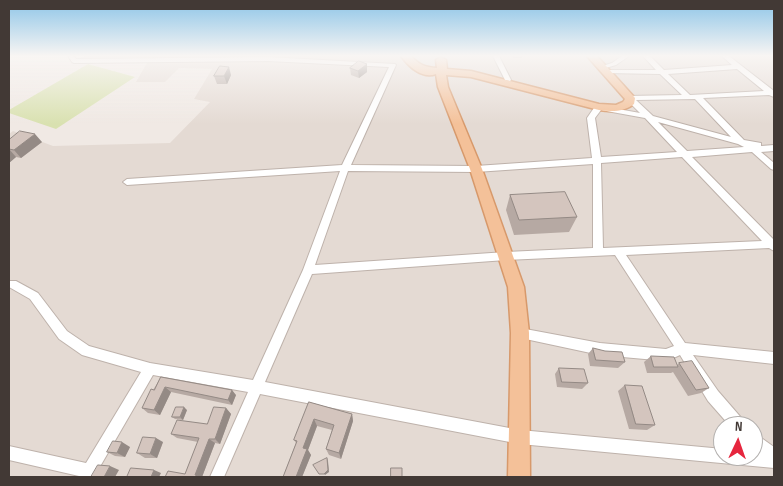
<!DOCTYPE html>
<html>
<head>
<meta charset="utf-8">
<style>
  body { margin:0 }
  #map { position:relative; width:783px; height:486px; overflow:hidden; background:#f0e9e4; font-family:"Sofia Sans Condensed",sans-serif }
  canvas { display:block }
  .frame { position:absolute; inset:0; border:10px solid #423935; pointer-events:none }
  .north { position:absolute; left:713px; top:416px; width:50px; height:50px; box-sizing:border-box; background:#fff; border:1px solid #b3b0ae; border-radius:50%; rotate:3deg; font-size:14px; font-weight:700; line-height:20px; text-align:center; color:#423935 }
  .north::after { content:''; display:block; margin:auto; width:18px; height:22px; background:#e6263e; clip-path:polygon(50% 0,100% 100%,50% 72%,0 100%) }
</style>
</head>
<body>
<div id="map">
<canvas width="783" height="486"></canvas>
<div class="frame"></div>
<div class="north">N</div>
</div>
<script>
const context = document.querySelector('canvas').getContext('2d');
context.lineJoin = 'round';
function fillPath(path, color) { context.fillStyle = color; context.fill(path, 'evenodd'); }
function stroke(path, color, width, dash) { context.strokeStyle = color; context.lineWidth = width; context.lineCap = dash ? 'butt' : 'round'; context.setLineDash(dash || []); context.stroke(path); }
fillPath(new Path2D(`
  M 84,56 L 774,56 L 774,477 L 9,477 L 9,134 L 13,131 L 53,146 L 170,143 L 210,102 L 194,99 L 212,69 L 179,68 L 165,82 L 136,82 L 149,59 L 78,59 ZM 723,426 L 753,426 L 753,456 L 723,456 Z`), '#e4dad3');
fillPath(new Path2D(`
  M 88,64 L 135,77 L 56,129 L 9,113 L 9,110 Z`), '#d9e1b0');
const street = new Path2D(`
  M 68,56 L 74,56 L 76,59 L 268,57 L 395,64 L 396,65 L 351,165 L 476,166 L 592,158 L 587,118 L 596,105 L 640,113 L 627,100 L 627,96 L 682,95 L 660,74 L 606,73 L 603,71 L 604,70 L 656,70 L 643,56 L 650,56 L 664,70 L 732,65 L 722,56 L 729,56 L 774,91 L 774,97 L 769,95 L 703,98 L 744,140 L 761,143 L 761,146 L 774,145 L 774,151 L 761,152 L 774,163 L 774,170 L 771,169 L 752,152 L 692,157 L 774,240 L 774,251 L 769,248 L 626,255 L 685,343 L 774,352 L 774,364 L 693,355 L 718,391 L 744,421 L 746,426 L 730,426 L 708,401 L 680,355 L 667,361 L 600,355 L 516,337 L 514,333 L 516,329 L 520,328 L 600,343 L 666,349 L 674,346 L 615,255 L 506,260 L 312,274 L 265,382 L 520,430 L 723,449 L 723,456 L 753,456 L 753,452 L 759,453 L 753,448 L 753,432 L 774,447 L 774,468 L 520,444 L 260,394 L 224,477 L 210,477 L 248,392 L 153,375 L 94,477 L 79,477 L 79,476 L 9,460 L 9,446 L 86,463 L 141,372 L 82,355 L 59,339 L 30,299 L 9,287 L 9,281 L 16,281 L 38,293 L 67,331 L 89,346 L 150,363 L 253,380 L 303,270 L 340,171 L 127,185 L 123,182 L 127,179 L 342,165 L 389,67 L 268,61 L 74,63 L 72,62 ZM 737,69 L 764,91 L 690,95 L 668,74 ZM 695,99 L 731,137 L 653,116 L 636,100 ZM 601,110 L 645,118 L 677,152 L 601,157 L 595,118 ZM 658,122 L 738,144 L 744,147 L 687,151 ZM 682,157 L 762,241 L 603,248 L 601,163 ZM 593,164 L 593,248 L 506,252 L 315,265 L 348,171 L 476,172 Z
  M 493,56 L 499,56 L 511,80 L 510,81 L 505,80 Z
  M 622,56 L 629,56 L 616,65 L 602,69 L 599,67 L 612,63 Z`);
const primary = new Path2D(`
  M 401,56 L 411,56 C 419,65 425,67 437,68 L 436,60 L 441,57 L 446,60 L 447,69 L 471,71 L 599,104 L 616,105 L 623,102 L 625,99 L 587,56 L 597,56 L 635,98 L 634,104 C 624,112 611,112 599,110 L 471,77 L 446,75 L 448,87 L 482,169 L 524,287 L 529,333 L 530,477 L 508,477 L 511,333 L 508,287 L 470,169 L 438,87 L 436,74 C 422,79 409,67 401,56 Z`);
stroke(street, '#beb2ab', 2);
stroke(primary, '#d7996b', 3);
fillPath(street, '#fff');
fillPath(primary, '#f4c199');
fillPath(new Path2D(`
  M 513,56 L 522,56 L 522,58 L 513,58 Z
  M 350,68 L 367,72 L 359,78 L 351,75 Z
  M 231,75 L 227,84 L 217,84 L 214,76 Z
  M 9,140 L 42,142 L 21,158 L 16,157 L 9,163 Z
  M 510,195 L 577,217 L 569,232 L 514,235 L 506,210 Z
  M 593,348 L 625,362 L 618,368 L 590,366 L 588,354 Z
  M 651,356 L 677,365 L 679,363 L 709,388 L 701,393 L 688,396 L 673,372 L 671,373 L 647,373 L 644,362 Z
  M 559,368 L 588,383 L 582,389 L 557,387 L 555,374 Z
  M 161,377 L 236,395 L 232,405 L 171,392 L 160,415 L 148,413 L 142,408 Z
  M 625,385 L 655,425 L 647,430 L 629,429 L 618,391 Z
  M 309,402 L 352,414 L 353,421 L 341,459 L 329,455 L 326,449 L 332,430 L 317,426 L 308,450 L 311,455 L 302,477 L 283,477 L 296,443 L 294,440 Z
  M 226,408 L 231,414 L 220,444 L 215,443 L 202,477 L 165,477 L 185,474 L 198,442 L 177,438 L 171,434 L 207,424 Z
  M 187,410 L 183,420 L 175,419 L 172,417 Z
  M 163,442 L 157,458 L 145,458 L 137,453 Z
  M 130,447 L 125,457 L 115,456 L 107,452 Z`), '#b6a9a3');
fillPath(new Path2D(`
  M 367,64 L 367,72 L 359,78 L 358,71 Z
  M 229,67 L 231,75 L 227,84 L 224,76 Z
  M 35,134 L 42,142 L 21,158 L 14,150 Z
  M 9,149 L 16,157 L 9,163 Z
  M 165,387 L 171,392 L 160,415 L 154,410 Z
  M 232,390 L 236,395 L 232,405 L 228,400 Z
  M 184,407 L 187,410 L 183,420 L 180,417 Z
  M 226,408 L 231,414 L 220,444 L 215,439 Z
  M 352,414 L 353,421 L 341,459 L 339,453 Z
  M 314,419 L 317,426 L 308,450 L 311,455 L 302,477 L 296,477 L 303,448 Z
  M 156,438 L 163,442 L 157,458 L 150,454 Z
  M 209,439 L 215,443 L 202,477 L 198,477 L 195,475 Z
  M 122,442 L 130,447 L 125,457 L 117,453 Z
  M 327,458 L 328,461 L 329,472 L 325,475 L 324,474 Z
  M 110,466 L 119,470 L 115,477 L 104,477 Z
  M 154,470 L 161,473 L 159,477 L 151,477 Z`), '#948a85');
const building = new Path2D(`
  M 359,61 L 367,64 L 358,71 L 350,68 Z
  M 220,66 L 229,67 L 224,76 L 214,76 Z
  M 20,131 L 35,134 L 14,150 L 9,149 L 9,140 Z
  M 565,192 L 577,217 L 519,220 L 510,195 Z
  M 593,348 L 605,351 L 622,352 L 625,362 L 596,360 Z
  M 651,356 L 674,357 L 678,367 L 654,367 Z
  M 692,361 L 709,388 L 696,390 L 679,363 Z
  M 559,368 L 584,369 L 588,383 L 562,382 Z
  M 161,377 L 232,390 L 228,400 L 165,387 L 154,410 L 142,408 L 151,389 L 154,390 Z
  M 625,385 L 642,386 L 655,425 L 636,424 Z
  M 309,402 L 352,414 L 339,453 L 326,449 L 334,425 L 314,419 L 303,448 L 307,449 L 296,477 L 283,477 L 297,441 L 294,440 Z
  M 176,407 L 184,407 L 180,417 L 172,417 Z
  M 214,407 L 226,408 L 215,439 L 209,439 L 195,475 L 198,476 L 198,477 L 165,477 L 168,471 L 185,474 L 199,438 L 171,434 L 177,420 L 207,424 Z
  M 143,437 L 156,438 L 150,454 L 137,453 Z
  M 113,441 L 122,442 L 117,453 L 107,452 Z
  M 327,458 L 328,470 L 324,474 L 319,474 L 313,465 Z
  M 98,465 L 110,466 L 104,477 L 91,477 Z
  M 131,468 L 154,470 L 151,477 L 127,477 Z
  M 391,468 L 402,468 L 402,477 L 391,477 Z`);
fillPath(building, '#d4c5be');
stroke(building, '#948a85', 1);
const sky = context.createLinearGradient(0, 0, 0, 124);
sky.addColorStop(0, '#8dc5e8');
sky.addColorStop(0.45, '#f8f5f3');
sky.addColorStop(1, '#f8f5f300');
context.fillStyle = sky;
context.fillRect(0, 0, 783, 124);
</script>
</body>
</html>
